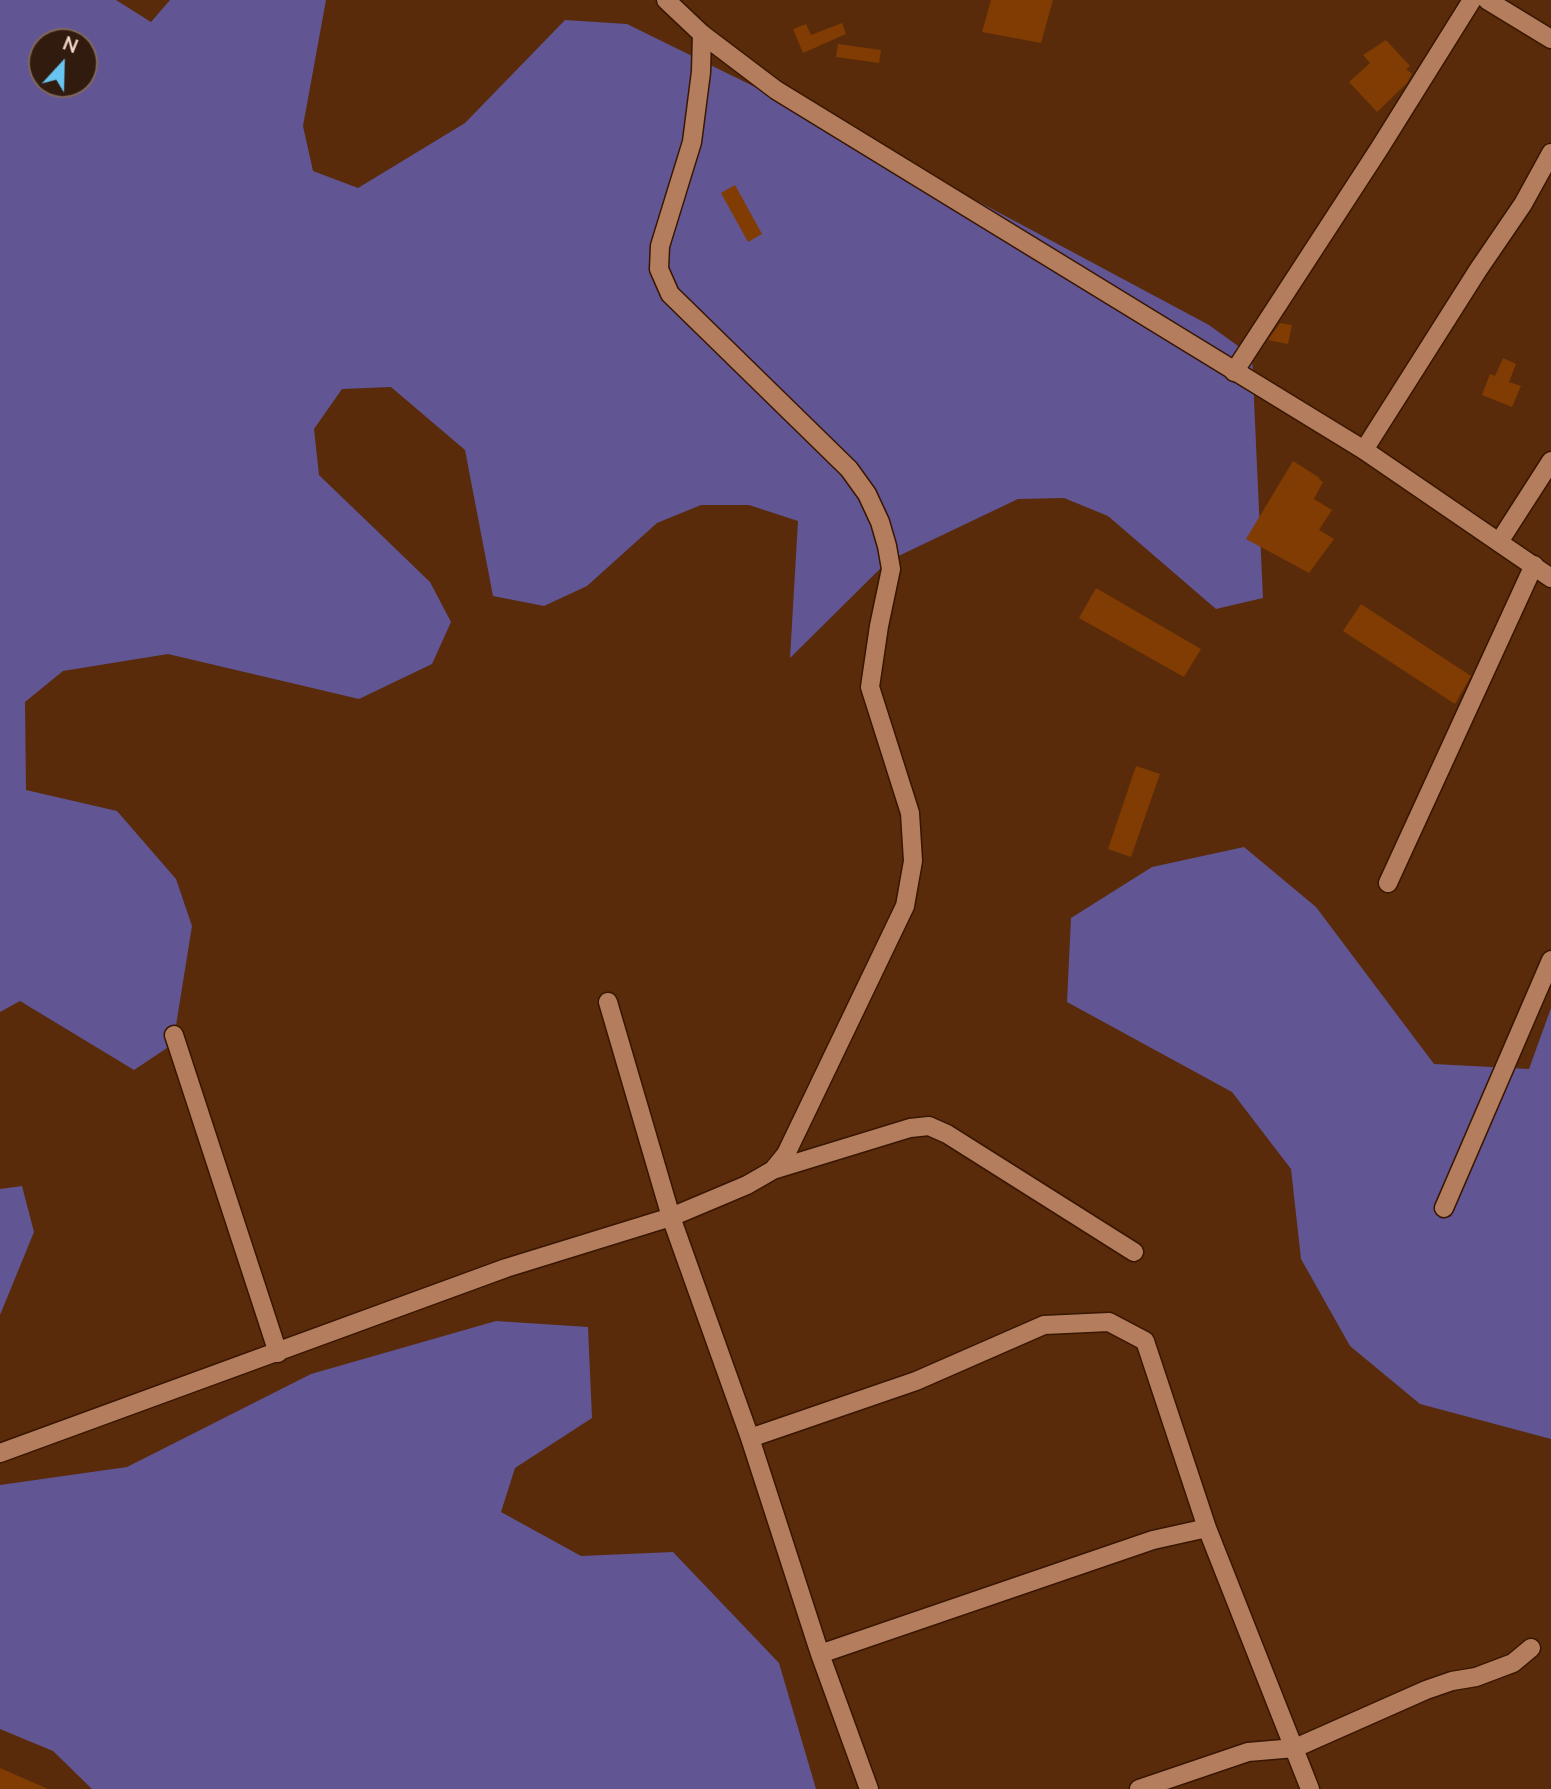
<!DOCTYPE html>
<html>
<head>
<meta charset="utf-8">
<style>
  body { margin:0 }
  #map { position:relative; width:1551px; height:1789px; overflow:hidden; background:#592b0a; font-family:"Nunito Sans",sans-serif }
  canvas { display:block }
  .north { position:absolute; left:28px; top:28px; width:70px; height:70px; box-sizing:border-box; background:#301b0e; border:2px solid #806759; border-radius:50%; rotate:22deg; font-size:19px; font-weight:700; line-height:28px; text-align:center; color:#f8dac9 }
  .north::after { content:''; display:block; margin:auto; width:24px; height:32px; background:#68c4f0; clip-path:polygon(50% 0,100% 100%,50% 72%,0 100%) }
</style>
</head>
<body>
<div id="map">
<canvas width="1551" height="1789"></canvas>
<div class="north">N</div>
</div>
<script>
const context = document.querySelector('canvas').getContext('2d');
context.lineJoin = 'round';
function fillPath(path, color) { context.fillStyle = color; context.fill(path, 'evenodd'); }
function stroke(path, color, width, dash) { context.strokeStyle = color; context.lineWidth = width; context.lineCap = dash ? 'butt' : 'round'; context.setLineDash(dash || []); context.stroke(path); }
fillPath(new Path2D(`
  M 0,0 L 116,0 L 151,22 L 170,0 L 326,0 L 303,126 L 313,171 L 358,188 L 465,123 L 565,20 L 627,24 L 867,142 L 1209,325 L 1252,356 L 1263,598 L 1216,609 L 1108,516 L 1064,498 L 1018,499 L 888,561 L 790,658 L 798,521 L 749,505 L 701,505 L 657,523 L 587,586 L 544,606 L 493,596 L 465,450 L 391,387 L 342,389 L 314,429 L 319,475 L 430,582 L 451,622 L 432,664 L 359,699 L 168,654 L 63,671 L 25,702 L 26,790 L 117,811 L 176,879 L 192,926 L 173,1044 L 134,1070 L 20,1001 L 0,1012 ZM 42,42 L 84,42 L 84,84 L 42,84 Z
  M 1244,847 L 1316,907 L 1434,1064 L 1529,1069 L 1551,1008 L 1551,1439 L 1420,1404 L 1350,1346 L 1301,1259 L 1291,1169 L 1232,1092 L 1067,1002 L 1071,918 L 1152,867 Z
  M 22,1186 L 34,1232 L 0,1315 L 0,1189 Z
  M 496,1321 L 588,1327 L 592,1418 L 515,1468 L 501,1512 L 581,1556 L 673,1552 L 779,1663 L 816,1789 L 92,1789 L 53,1751 L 0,1729 L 0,1485 L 127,1467 L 311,1374 Z`), '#615593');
fillPath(new Path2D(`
  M 991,0 L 1053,0 L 1041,43 L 982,32 Z
  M 842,23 L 846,34 L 803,53 L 793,29 L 806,24 L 811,35 Z
  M 1386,40 L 1410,66 L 1406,69 L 1412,74 L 1407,83 L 1377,112 L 1349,82 L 1370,63 L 1363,55 Z
  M 838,44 L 881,50 L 879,63 L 836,57 Z
  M 735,185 L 762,234 L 748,242 L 721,193 Z
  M 1280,323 L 1292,325 L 1288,344 L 1268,340 Z
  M 1503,358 L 1516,364 L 1509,382 L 1521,386 L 1512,407 L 1482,395 L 1490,374 L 1495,376 Z
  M 1293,461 L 1320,478 L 1319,479 L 1323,482 L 1314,499 L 1332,510 L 1319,530 L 1334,539 L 1309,573 L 1246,539 Z
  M 1096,588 L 1201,649 L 1184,677 L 1079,618 Z
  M 1361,604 L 1471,676 L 1455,704 L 1343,631 Z
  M 1136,766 L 1160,774 L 1131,857 L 1108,849 Z
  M 0,1768 L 48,1789 L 0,1789 Z`), '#803c02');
const street = new Path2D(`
  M 1487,0 L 1551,39
  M 1234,372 L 1379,149 L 1472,0
  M 1364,450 L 1478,270 L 1523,204 L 1551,153
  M 1499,542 L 1551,461
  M 1388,883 L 1534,565
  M 608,1002 L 671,1217 L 750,1438 L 820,1654 L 869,1789
  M 174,1035 L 278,1353
  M 773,1170 L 910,1128 L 929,1126 L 947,1134 L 1134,1252
  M 1444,1208 L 1551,960
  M 750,1438 L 916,1381 L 1044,1325 L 1109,1322 L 1145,1341 L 1207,1528 L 1310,1789
  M 0,1453 L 506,1268 L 671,1217 L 747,1185 L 773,1170 L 786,1154 L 905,906 L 913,861 L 910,813 L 870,687 L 879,626 L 891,569 L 887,546 L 880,522 L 867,494 L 849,469 L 670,294 L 659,269 L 660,246 L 692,142 L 701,72 L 702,34
  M 820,1654 L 1153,1540 L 1207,1528
  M 1139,1789 L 1248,1752 L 1295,1748 L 1426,1690 L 1452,1681 L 1476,1677 L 1513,1663 L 1531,1648`);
const secondary = new Path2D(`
  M 666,0 L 702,34 L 776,90 L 1364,450 L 1551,578`);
stroke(street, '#381600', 21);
stroke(secondary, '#381600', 21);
stroke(street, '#b37d5e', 18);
stroke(secondary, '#b37d5e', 18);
</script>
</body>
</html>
